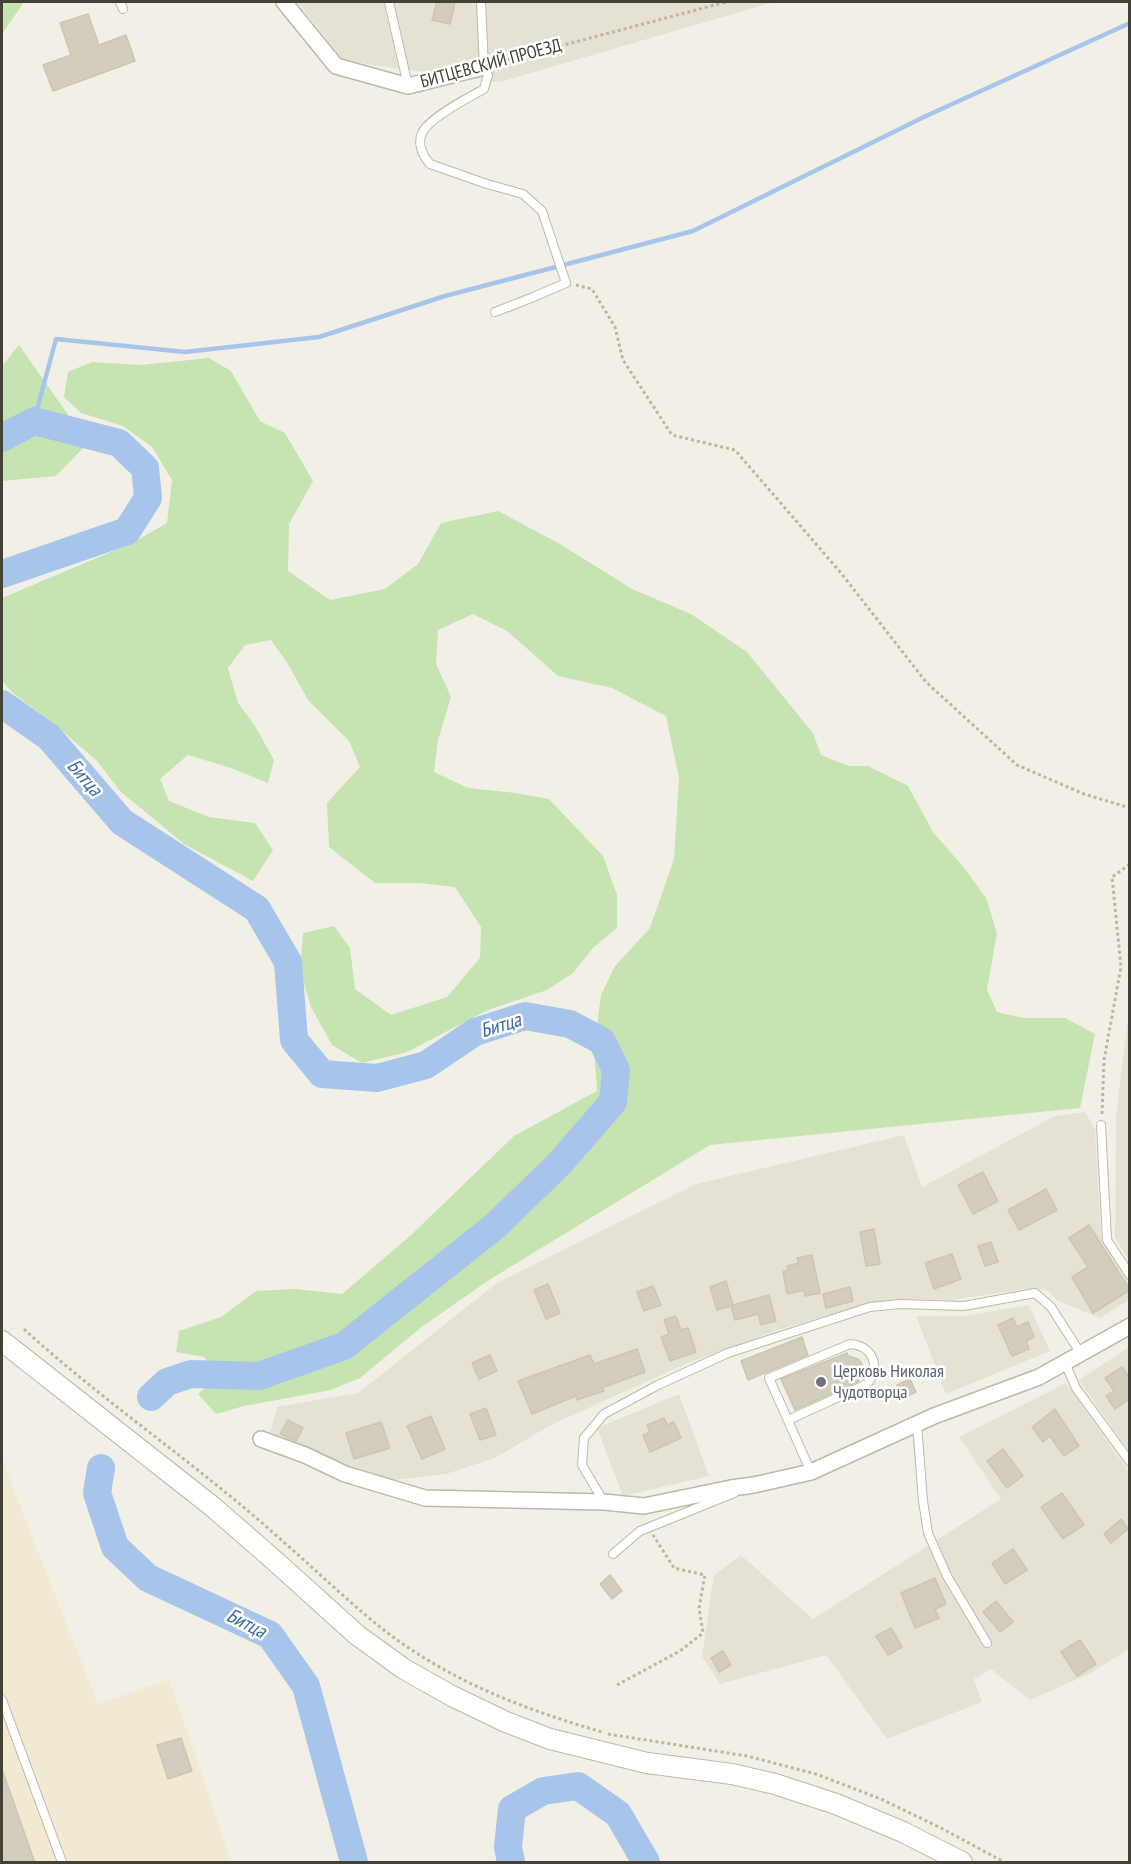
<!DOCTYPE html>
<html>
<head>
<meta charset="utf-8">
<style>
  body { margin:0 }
  #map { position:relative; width:1131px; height:1864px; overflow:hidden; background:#f2f0e6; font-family:"PT Sans Narrow",sans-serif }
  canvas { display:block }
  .frame { position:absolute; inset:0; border:3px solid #444136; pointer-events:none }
</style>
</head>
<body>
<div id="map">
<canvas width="1131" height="1864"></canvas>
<div class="frame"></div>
</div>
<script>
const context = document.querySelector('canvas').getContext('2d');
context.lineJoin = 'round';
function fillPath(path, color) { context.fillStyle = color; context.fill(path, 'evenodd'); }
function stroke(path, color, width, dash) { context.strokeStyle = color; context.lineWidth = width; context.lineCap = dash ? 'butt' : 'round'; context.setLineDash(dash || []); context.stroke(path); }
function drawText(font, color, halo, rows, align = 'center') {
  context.font = font + ' "PT Sans Narrow",sans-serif'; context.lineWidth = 5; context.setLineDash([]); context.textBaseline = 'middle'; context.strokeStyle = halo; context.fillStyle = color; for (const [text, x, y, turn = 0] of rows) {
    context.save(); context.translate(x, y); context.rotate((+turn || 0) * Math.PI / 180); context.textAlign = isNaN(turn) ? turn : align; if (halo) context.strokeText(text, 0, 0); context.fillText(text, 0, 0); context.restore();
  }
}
fillPath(new Path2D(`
  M 297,2 L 774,2 L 500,82 L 344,61 Z
  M 1129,1010 L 1129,1260 L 1115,1238 L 1116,1116 Z
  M 1085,1112 L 1095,1129 L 1101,1236 L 1130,1285 L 1129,1300 L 1100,1318 L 1058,1301 L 1048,1291 L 1032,1288 L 951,1300 L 900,1299 L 866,1304 L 781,1329 L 683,1365 L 549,1426 L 495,1458 L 446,1474 L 395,1480 L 363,1473 L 269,1437 L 277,1407 L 358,1393 L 497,1283 L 696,1184 L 904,1135 L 922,1187 L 1055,1116 Z
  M 1029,1305 L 1050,1351 L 946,1394 L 916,1316 L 964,1316 Z
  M 1129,1347 L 1129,1452 L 1079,1380 Z
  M 1066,1383 L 1129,1472 L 1129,1649 L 1089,1674 L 1030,1700 L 991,1669 L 974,1679 L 982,1702 L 887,1739 L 826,1655 L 720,1684 L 702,1656 L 714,1575 L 741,1555 L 813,1619 L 1001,1499 L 959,1437 Z
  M 679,1394 L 709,1476 L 623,1496 L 597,1428 Z`), '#e5e2d5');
fillPath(new Path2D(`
  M 2,1459 L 98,1704 L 169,1679 L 232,1862 L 2,1862 Z`), '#f2e9d3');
fillPath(new Path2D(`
  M 2,2 L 24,2 L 2,34 Z
  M 19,345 L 88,443 L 56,476 L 2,481 L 2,366 Z
  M 209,358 L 231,371 L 260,421 L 285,433 L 313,481 L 289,524 L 288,571 L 330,600 L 385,589 L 418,564 L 441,523 L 498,511 L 560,544 L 632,589 L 691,614 L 747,652 L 813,733 L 821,755 L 849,766 L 868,766 L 908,786 L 933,832 L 965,869 L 986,898 L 997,933 L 987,990 L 997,1012 L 1023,1018 L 1065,1018 L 1095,1034 L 1080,1108 L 710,1145 L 489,1280 L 423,1326 L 360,1378 L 331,1390 L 244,1406 L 216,1414 L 198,1394 L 219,1375 L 204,1357 L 176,1352 L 179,1331 L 221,1317 L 256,1291 L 295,1289 L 342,1294 L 411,1235 L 514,1136 L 597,1091 L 594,1049 L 601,995 L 615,966 L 650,928 L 674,859 L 679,778 L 666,716 L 612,688 L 558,676 L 507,631 L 473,614 L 438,630 L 436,664 L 451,697 L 438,740 L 434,772 L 468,788 L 516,793 L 549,799 L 603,856 L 617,895 L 617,928 L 593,948 L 573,973 L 547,990 L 488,1010 L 407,1052 L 362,1063 L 332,1045 L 311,1007 L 300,970 L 303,933 L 334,926 L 350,948 L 355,989 L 391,1015 L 447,997 L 480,958 L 481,927 L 455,887 L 420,883 L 375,883 L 329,847 L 327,803 L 360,767 L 349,741 L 308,700 L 288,664 L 271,640 L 245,645 L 228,668 L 238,703 L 255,726 L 274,760 L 268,783 L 231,768 L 188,755 L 160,779 L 169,801 L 209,817 L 255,823 L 273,850 L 253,881 L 184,844 L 120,791 L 97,761 L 53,723 L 13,693 L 2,681 L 2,598 L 132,543 L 167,523 L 172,480 L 152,447 L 123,426 L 81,413 L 64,397 L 68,372 L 92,362 L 141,365 Z`), '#c6e3b2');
stroke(new Path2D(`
  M 34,421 L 56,339 L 185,352 L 319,337 L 445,296 L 693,231 L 926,116 L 1130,23`), '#a7c5ea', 4.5);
stroke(new Path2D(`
  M 2,438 L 34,421 L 119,443 L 145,468 L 148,498 L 127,531 L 2,574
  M 2,704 L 49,737 L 122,822 L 257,909 L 288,962 L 294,1040 L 322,1074 L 377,1078 L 426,1065 L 475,1032 L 525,1016 L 570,1024 L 602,1041 L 616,1070 L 613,1102 L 559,1164 L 495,1226 L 344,1346 L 259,1376 L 191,1374 L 167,1382 L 151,1397
  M 101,1468 L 97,1493 L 115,1547 L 148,1578 L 270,1635 L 306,1686 L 354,1862
  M 511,1862 L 508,1847 L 512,1809 L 543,1791 L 578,1786 L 618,1814 L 646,1862`), '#a7c5ea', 28);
const building = new Path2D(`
  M 437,2 L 455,2 L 450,24 L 432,20 Z
  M 88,14 L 99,45 L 126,35 L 135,61 L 53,91 L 43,65 L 71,55 L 60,23 Z
  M 983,1172 L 998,1201 L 973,1214 L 958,1185 Z
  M 1046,1189 L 1057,1210 L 1019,1230 L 1008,1210 Z
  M 1089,1225 L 1130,1290 L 1093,1313 L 1072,1277 L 1088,1267 L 1069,1238 Z
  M 874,1229 L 880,1264 L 866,1266 L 860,1232 Z
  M 991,1242 L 998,1262 L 985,1266 L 978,1246 Z
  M 952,1254 L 961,1279 L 934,1289 L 925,1263 Z
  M 812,1255 L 820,1293 L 805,1296 L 804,1290 L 787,1294 L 783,1272 L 788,1270 L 787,1266 L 799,1263 L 797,1258 Z
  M 726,1281 L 733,1305 L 769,1295 L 776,1321 L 761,1325 L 758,1314 L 735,1320 L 731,1306 L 717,1310 L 710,1287 Z
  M 548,1284 L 560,1313 L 546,1319 L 534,1290 Z
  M 653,1286 L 661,1305 L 644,1311 L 637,1292 Z
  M 850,1287 L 853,1301 L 826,1308 L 823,1294 Z
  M 676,1316 L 681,1330 L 688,1328 L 696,1352 L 670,1361 L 661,1337 L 669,1334 L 664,1320 Z
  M 1013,1318 L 1017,1327 L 1028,1322 L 1034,1337 L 1026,1341 L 1029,1349 L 1012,1356 L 998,1325 Z
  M 802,1337 L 808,1355 L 748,1380 L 741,1361 Z
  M 637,1349 L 645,1372 L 602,1388 L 604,1391 L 577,1400 L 576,1396 L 532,1414 L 518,1381 L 590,1355 L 594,1364 Z
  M 847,1353 L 848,1356 L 858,1359 L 861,1362 L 863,1370 L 858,1379 L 859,1381 L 795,1410 L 781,1379 Z
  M 490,1355 L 497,1371 L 479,1379 L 472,1363 Z
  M 1122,1367 L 1130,1378 L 1130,1399 L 1115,1409 L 1106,1396 L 1114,1391 L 1105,1378 Z
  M 910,1379 L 916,1392 L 903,1398 L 897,1385 Z
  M 486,1408 L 496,1435 L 480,1440 L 470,1414 Z
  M 1055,1409 L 1079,1446 L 1064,1456 L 1050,1436 L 1043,1442 L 1032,1427 Z
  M 431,1416 L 445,1449 L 422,1459 L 407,1426 Z
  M 664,1418 L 667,1425 L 674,1422 L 681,1438 L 650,1452 L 643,1435 L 650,1432 L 647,1425 Z
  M 288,1420 L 303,1428 L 296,1441 L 280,1434 Z
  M 381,1422 L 390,1448 L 354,1459 L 346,1433 Z
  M 1003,1449 L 1023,1476 L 1007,1488 L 987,1461 Z
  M 1062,1493 L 1084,1525 L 1063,1539 L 1041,1507 Z
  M 1121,1519 L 1128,1529 L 1111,1543 L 1104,1534 Z
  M 1013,1549 L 1027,1570 L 1005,1584 L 992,1563 Z
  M 610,1575 L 622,1591 L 612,1599 L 600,1584 Z
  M 935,1578 L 946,1604 L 935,1609 L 939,1618 L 915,1628 L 901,1593 Z
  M 996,1601 L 1013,1622 L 1000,1632 L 983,1612 Z
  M 891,1628 L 902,1647 L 888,1655 L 876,1636 Z
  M 1080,1640 L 1096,1664 L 1077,1676 L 1061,1652 Z
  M 723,1651 L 731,1665 L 719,1672 L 711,1658 Z
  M 181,1738 L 192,1771 L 168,1779 L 157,1745 Z
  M 2,1772 L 3,1772 L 35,1863 L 2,1863 Z`);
fillPath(building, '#d2cdbd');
stroke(building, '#ccc6b1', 1.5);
const service = new Path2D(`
  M 120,2 L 123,9
  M 389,2 L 408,86
  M 481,2 L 484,67 L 488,75 L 484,89 C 469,97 429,118 422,133 C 417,144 423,156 430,164 L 487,184 L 523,194 L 542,211 L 566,283 L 531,298 L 495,312
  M 1101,1125 L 1107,1240 L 1130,1275
  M 1065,1363 L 1076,1388 L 1130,1462
  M 788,1420 L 867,1384 C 882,1367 872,1345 850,1344 L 769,1378 C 783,1409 797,1441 811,1472
  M 917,1424 L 923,1501 L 928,1533 L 947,1576 L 987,1643
  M 604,1502 L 582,1465 L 584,1438 L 604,1414 L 658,1385 L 728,1353 L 870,1307 L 900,1304 L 964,1306 L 1035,1293 L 1051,1307 L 1081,1354
  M 613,1554 L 640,1531 L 734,1493
  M 2,1700 L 62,1862`);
const minor = new Path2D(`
  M 284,2 L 336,66 L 408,86 L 484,67
  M 261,1439 L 305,1455 L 345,1474 L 425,1498 L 604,1502 L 644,1506 L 731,1488 L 754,1485 L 811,1472 L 934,1416 L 1039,1377 L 1130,1326`);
const tertiary = new Path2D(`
  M 2,1341 L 213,1507 L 275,1561 L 357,1635 L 404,1669 L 452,1696 L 506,1722 L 550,1739 L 647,1763 L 732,1774 L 775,1784 L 836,1804 L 903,1832 L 962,1862`);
stroke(service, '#bcb9aa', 10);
stroke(minor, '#bcb9aa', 18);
stroke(tertiary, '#bcb9aa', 22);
stroke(new Path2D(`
  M 496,63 L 726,2
  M 576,285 L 592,289 L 615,327 L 623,360 L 672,435 L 735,450 L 841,573 L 926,682 L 1017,765 L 1084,794 L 1130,808
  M 1102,1114 L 1104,1060 L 1121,967 L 1112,877 L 1130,864
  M 24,1329 C 87,1387 158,1437 225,1492 C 260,1520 294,1551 327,1581 C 355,1606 383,1632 415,1652 C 473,1690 537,1713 602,1732
  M 617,1685 L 680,1651 L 703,1633 L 699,1608 L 705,1575 L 674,1568 L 653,1535
  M 608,1734 L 747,1756 L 816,1774 L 881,1799 L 941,1828 L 1004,1862`), '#bdb69c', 3, [3, 3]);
stroke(service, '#fff', 8);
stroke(minor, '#fff', 15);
stroke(tertiary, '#fff', 20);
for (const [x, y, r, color] of [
  [821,1382,6,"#6b7280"]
]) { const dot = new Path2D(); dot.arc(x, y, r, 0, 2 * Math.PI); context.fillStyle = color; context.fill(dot); stroke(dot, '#fff', 2); }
drawText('18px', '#444136', '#fff', [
  ["БИТЦЕВСКИЙ ПРОЕЗД",491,64,-15]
]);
drawText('18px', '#5b616d', '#fff', [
  ["Церковь Николая",833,1372],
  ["Чудотворца",833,1393]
], 'left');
drawText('italic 20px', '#3868a7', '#fff', [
  ["Битца",84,778,49],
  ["Битца",501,1026,-17],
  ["Битца",246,1624,27]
]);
</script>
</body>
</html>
